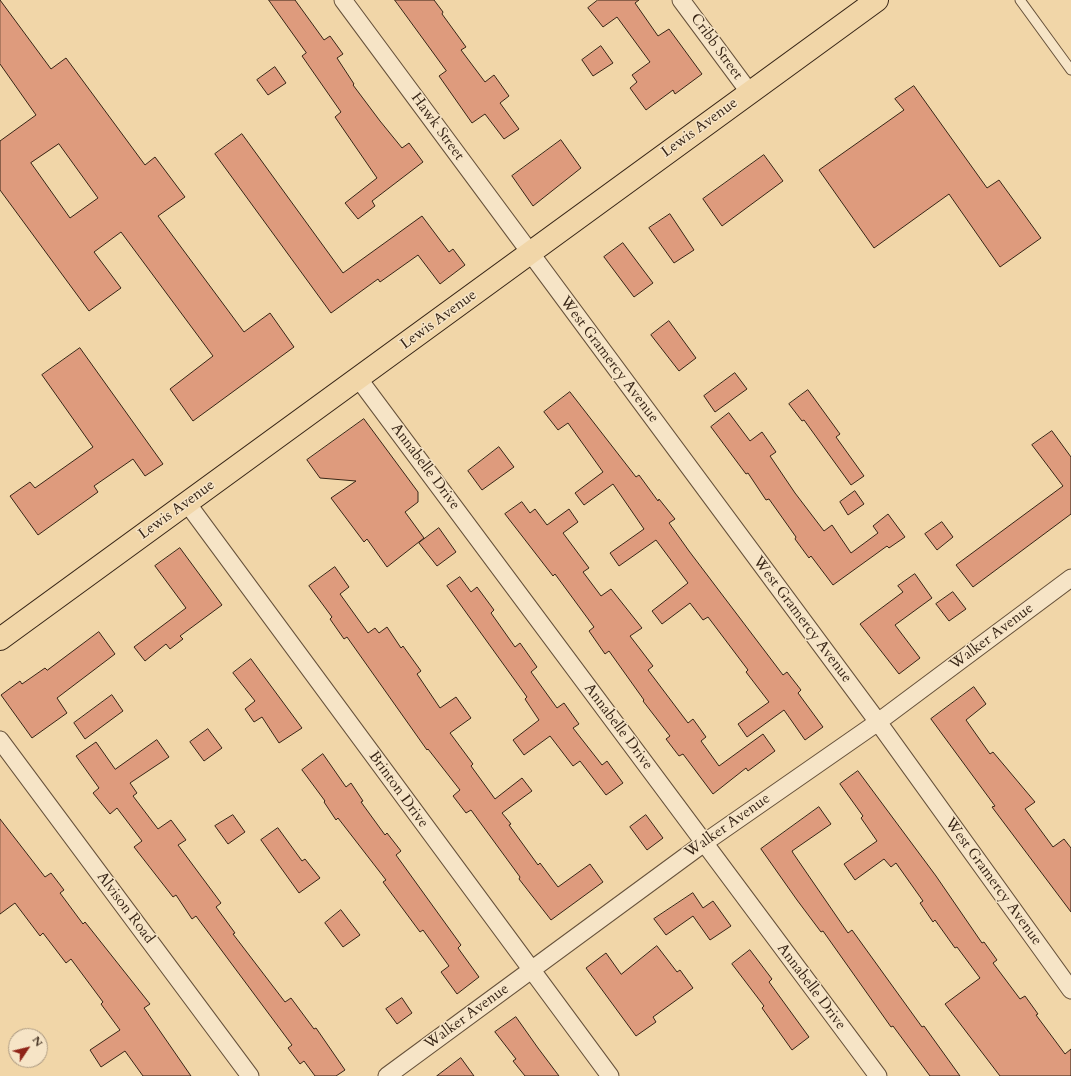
<!DOCTYPE html>
<html>
<head>
<meta charset="utf-8">
<style>
  body { margin:0 }
  #map { position:relative; width:1071px; height:1076px; overflow:hidden; background:#f1d6a8; font-family:Cardo,serif }
  canvas { display:block }
  .north { position:absolute; left:8px; top:1028px; width:40px; height:40px; box-sizing:border-box; background:#f6e4c6; border:1px solid #aa9880; border-radius:50%; rotate:55deg; font-size:11px; font-weight:700; line-height:16px; text-align:center; color:#372516 }
  .north::after { content:''; display:block; margin:auto; width:14px; height:18px; background:#8f2418; clip-path:polygon(50% 0,100% 100%,50% 72%,0 100%) }
</style>
</head>
<body>
<div id="map">
<canvas width="1071" height="1076"></canvas>
<div class="north">N</div>
</div>
<script>
const context = document.querySelector('canvas').getContext('2d');
context.lineJoin = 'round';
function fillPath(path, color) { context.fillStyle = color; context.fill(path, 'evenodd'); }
function stroke(path, color, width, dash) { context.strokeStyle = color; context.lineWidth = width; context.lineCap = dash ? 'butt' : 'round'; context.setLineDash(dash || []); context.stroke(path); }
function drawText(font, color, halo, rows, align = 'center') {
  context.font = font + ' Cardo,serif'; context.lineWidth = 3; context.setLineDash([]); context.textBaseline = 'middle'; context.strokeStyle = halo; context.fillStyle = color; for (const [text, x, y, turn = 0] of rows) {
    context.save(); context.translate(x, y); context.rotate((+turn || 0) * Math.PI / 180); context.textAlign = isNaN(turn) ? turn : align; if (halo) context.strokeText(text, 0, 0); context.fillText(text, 0, 0); context.restore();
  }
}
const building = new Path2D(`
  M 0,0 L 51,69 L 66,58 L 145,165 L 155,157 L 185,197 L 158,216 L 244,332 L 270,313 L 294,347 L 193,421 L 170,389 L 213,356 L 121,232 L 94,252 L 121,288 L 89,311 L 0,190 L 0,141 L 36,115 L 0,64 ZM 59,144 L 98,198 L 70,218 L 31,163 Z
  M 269,0 L 295,0 L 324,40 L 330,36 L 343,54 L 337,58 L 354,84 L 353,85 L 380,121 L 402,148 L 409,143 L 423,162 L 372,201 L 375,206 L 358,219 L 345,203 L 377,178 L 335,117 L 341,112 L 302,56 L 306,53 Z
  M 395,0 L 434,0 L 443,12 L 442,14 L 466,47 L 461,50 L 485,82 L 494,75 L 509,96 L 500,103 L 519,129 L 504,139 L 485,114 L 472,123 L 439,76 L 446,71 Z
  M 598,0 L 639,0 L 635,3 L 658,36 L 669,29 L 702,74 L 675,94 L 673,90 L 646,110 L 630,88 L 637,82 L 632,75 L 650,62 L 617,17 L 603,27 L 588,8 Z
  M 601,46 L 613,63 L 593,76 L 582,60 Z
  M 275,67 L 286,83 L 268,95 L 257,80 Z
  M 914,86 L 987,188 L 999,180 L 1041,238 L 1000,267 L 949,194 L 874,248 L 819,170 L 904,110 L 895,99 Z
  M 242,134 L 343,273 L 422,216 L 449,252 L 453,249 L 465,265 L 440,284 L 418,255 L 380,282 L 378,279 L 331,313 L 215,154 Z
  M 561,140 L 581,168 L 533,206 L 512,176 Z
  M 764,155 L 783,181 L 722,226 L 703,199 Z
  M 670,214 L 694,250 L 674,263 L 649,228 Z
  M 623,243 L 653,283 L 634,297 L 604,257 Z
  M 669,321 L 696,358 L 679,371 L 651,335 Z
  M 80,348 L 163,464 L 145,476 L 133,459 L 94,486 L 98,492 L 38,535 L 10,496 L 30,482 L 35,488 L 93,447 L 42,375 Z
  M 735,373 L 747,389 L 715,412 L 704,396 Z
  M 808,390 L 840,434 L 836,437 L 864,476 L 851,485 L 804,420 L 802,421 L 789,404 Z
  M 570,392 L 636,477 L 639,475 L 658,501 L 659,499 L 675,519 L 669,523 L 689,551 L 783,675 L 787,672 L 801,690 L 798,693 L 823,727 L 805,740 L 784,710 L 747,737 L 738,724 L 769,702 L 746,672 L 748,670 L 708,617 L 703,620 L 690,603 L 662,624 L 652,611 L 688,583 L 656,540 L 619,566 L 610,553 L 644,529 L 613,484 L 584,505 L 575,493 L 603,472 L 568,423 L 558,430 L 544,412 Z
  M 729,413 L 750,441 L 762,432 L 776,452 L 770,456 L 795,493 L 824,531 L 832,525 L 851,553 L 878,533 L 873,526 L 888,514 L 905,537 L 889,548 L 887,546 L 833,585 L 811,556 L 809,558 L 795,539 L 796,537 L 769,499 L 766,500 L 748,473 L 746,474 L 711,427 Z
  M 364,419 L 418,492 L 418,502 L 405,512 L 424,538 L 387,567 L 367,539 L 364,542 L 331,498 L 356,481 L 320,478 L 307,460 Z
  M 1052,431 L 1071,457 L 1071,514 L 973,587 L 956,565 L 1063,486 L 1032,445 Z
  M 499,447 L 514,467 L 482,490 L 468,471 Z
  M 855,491 L 864,504 L 848,515 L 840,502 Z
  M 522,502 L 530,513 L 535,509 L 547,525 L 569,509 L 578,522 L 563,533 L 589,568 L 583,572 L 601,596 L 611,589 L 642,628 L 630,636 L 653,666 L 648,670 L 688,723 L 693,719 L 706,737 L 701,741 L 719,766 L 763,734 L 775,751 L 748,771 L 746,768 L 713,794 L 683,754 L 679,756 L 666,739 L 670,736 L 643,701 L 644,700 L 609,651 L 605,654 L 589,631 L 594,627 L 555,574 L 553,576 L 505,514 Z
  M 942,522 L 953,537 L 937,550 L 925,534 Z
  M 439,528 L 456,552 L 437,566 L 419,543 Z
  M 180,548 L 222,605 L 180,636 L 183,639 L 170,649 L 166,644 L 145,661 L 134,647 L 186,608 L 155,566 Z
  M 335,567 L 349,587 L 340,594 L 368,633 L 375,628 L 379,633 L 387,627 L 401,648 L 403,646 L 421,671 L 417,674 L 440,708 L 456,697 L 471,718 L 450,733 L 473,764 L 471,766 L 495,799 L 522,778 L 532,791 L 502,813 L 511,824 L 509,825 L 538,865 L 540,863 L 558,887 L 590,864 L 603,882 L 551,920 L 519,879 L 520,877 L 471,810 L 466,813 L 453,796 L 460,790 L 428,749 L 427,750 L 347,637 L 344,639 L 330,619 L 332,617 L 309,586 Z
  M 915,574 L 932,598 L 895,625 L 920,658 L 899,674 L 860,624 L 903,592 L 898,586 Z
  M 460,577 L 471,592 L 477,587 L 494,610 L 491,613 L 515,647 L 520,643 L 537,667 L 531,672 L 557,708 L 564,703 L 579,724 L 573,728 L 602,765 L 607,761 L 623,783 L 606,795 L 580,761 L 573,766 L 550,736 L 524,755 L 513,740 L 539,720 L 525,699 L 527,697 L 447,586 Z
  M 953,592 L 966,609 L 949,621 L 936,604 Z
  M 99,632 L 115,654 L 57,698 L 67,713 L 32,738 L 1,695 L 20,681 L 22,684 L 45,668 L 47,670 Z
  M 251,659 L 302,728 L 279,743 L 262,717 L 254,722 L 245,709 L 255,701 L 233,673 Z
  M 974,687 L 986,704 L 966,720 L 990,754 L 993,752 L 1035,802 L 1025,809 L 1053,847 L 1064,839 L 1071,848 L 1071,912 L 992,807 L 995,806 L 931,719 Z
  M 112,695 L 123,711 L 85,739 L 74,723 Z
  M 208,729 L 222,748 L 204,761 L 190,742 Z
  M 157,740 L 169,757 L 130,783 L 137,793 L 133,796 L 158,829 L 171,820 L 186,840 L 178,845 L 221,903 L 216,907 L 235,933 L 233,934 L 285,1002 L 291,998 L 314,1029 L 316,1028 L 345,1070 L 336,1076 L 315,1076 L 304,1061 L 300,1064 L 288,1048 L 292,1045 L 196,916 L 192,919 L 176,895 L 173,897 L 134,847 L 142,841 L 117,808 L 110,814 L 93,793 L 99,788 L 76,756 L 96,742 L 115,769 Z
  M 323,754 L 346,787 L 351,783 L 363,801 L 361,802 L 385,835 L 387,833 L 401,851 L 396,855 L 461,945 L 458,948 L 479,977 L 457,994 L 441,972 L 449,966 L 423,930 L 420,932 L 383,882 L 386,880 L 338,818 L 336,820 L 324,802 L 325,801 L 302,770 Z
  M 858,771 L 936,876 L 982,943 L 984,942 L 997,960 L 993,963 L 1020,999 L 1025,996 L 1038,1014 L 1036,1015 L 1065,1054 L 1071,1049 L 1071,1076 L 1000,1076 L 945,1004 L 980,978 L 957,947 L 955,948 L 935,920 L 933,922 L 920,903 L 923,901 L 896,863 L 891,867 L 884,859 L 855,880 L 844,864 L 877,841 L 861,818 L 863,816 L 840,784 Z
  M 819,807 L 831,824 L 792,851 L 793,853 L 848,933 L 852,930 L 922,1027 L 924,1026 L 960,1076 L 930,1076 L 893,1026 L 891,1027 L 823,931 L 821,932 L 797,900 L 761,849 Z
  M 233,815 L 245,832 L 228,844 L 215,826 Z
  M 646,815 L 663,838 L 647,850 L 630,827 Z
  M 0,819 L 45,877 L 51,873 L 64,890 L 60,893 L 83,924 L 85,922 L 150,1004 L 144,1008 L 191,1076 L 143,1076 L 125,1051 L 101,1067 L 90,1050 L 120,1030 L 101,1004 L 103,1002 L 71,959 L 66,963 L 43,933 L 40,936 L 15,903 L 0,914 Z
  M 278,828 L 302,861 L 305,859 L 320,878 L 299,893 L 261,840 Z
  M 693,893 L 703,908 L 713,901 L 731,926 L 710,940 L 693,916 L 666,935 L 654,919 Z
  M 341,910 L 360,935 L 343,947 L 325,923 Z
  M 657,946 L 677,972 L 680,970 L 693,988 L 653,1017 L 656,1022 L 636,1036 L 586,968 L 606,953 L 621,974 Z
  M 750,950 L 772,979 L 769,982 L 809,1037 L 792,1050 L 762,1008 L 764,1006 L 732,964 Z
  M 402,998 L 412,1013 L 397,1024 L 386,1009 Z
  M 516,1017 L 538,1048 L 559,1076 L 525,1076 L 513,1061 L 516,1059 L 495,1032 Z
  M 461,1058 L 474,1076 L 437,1076 Z`);
fillPath(building, '#de9b7d');
stroke(building, '#372516', 1);
const lane = new Path2D(`
  M 1020,0 L 1071,70`);
const street = new Path2D(`
  M 343,0 L 878,722 L 1071,990
  M 681,0 L 750,93
  M 358,378 L 878,1076
  M 187,503 L 610,1076
  M 0,740 L 250,1076
  M 387,1076 L 704,843 L 878,722 L 1071,578`);
const primary = new Path2D(`
  M 0,639 L 877,0`);
stroke(lane, '#66513a', 11);
stroke(street, '#66513a', 19);
stroke(primary, '#372516', 24);
stroke(lane, '#f6e4c6', 9);
stroke(street, '#f6e4c6', 17);
stroke(primary, '#f1d6a8', 22);
drawText('15px', '#372516', '#f6e4c6', [
  ["Cribb Street",716,47,54],
  ["Hawk Street",437,127,54],
  ["Lewis Avenue",700,128,-36],
  ["Lewis Avenue",439,320,-36],
  ["West Gramercy Avenue",609,360,53],
  ["Annabelle Drive",425,467,53],
  ["Lewis Avenue",177,510,-36],
  ["West Gramercy Avenue",802,620,53],
  ["Walker Avenue",992,637,-37],
  ["Annabelle Drive",618,727,53],
  ["Brinton Drive",398,790,54],
  ["Walker Avenue",728,826,-35],
  ["West Gramercy Avenue",993,882,54],
  ["Alvison Road",125,908,53],
  ["Annabelle Drive",811,987,53],
  ["Walker Avenue",467,1017,-36]
]);
</script>
</body>
</html>
